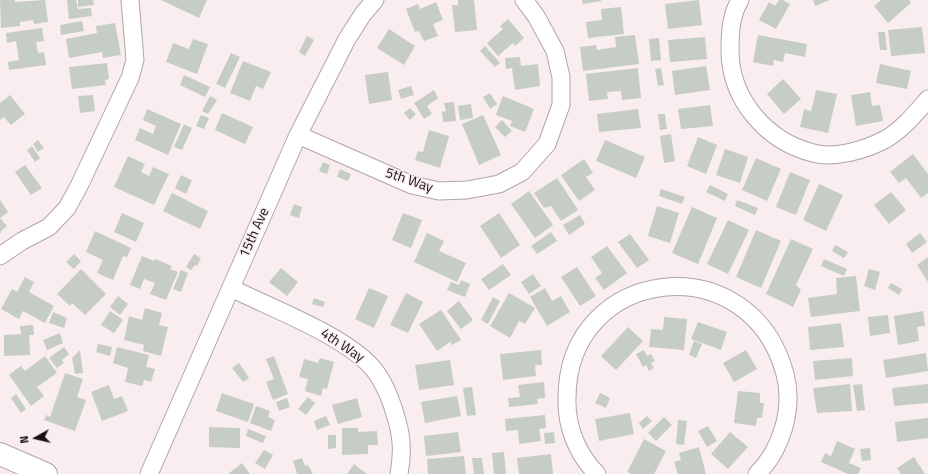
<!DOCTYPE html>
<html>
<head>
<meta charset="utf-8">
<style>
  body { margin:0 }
  #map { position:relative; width:928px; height:474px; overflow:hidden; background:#faedf0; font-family:"Titillium Web",sans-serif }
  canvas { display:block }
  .north { position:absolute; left:16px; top:418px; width:40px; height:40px; -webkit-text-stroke:3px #faedf0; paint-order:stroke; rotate:262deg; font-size:11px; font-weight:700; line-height:16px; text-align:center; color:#151112 }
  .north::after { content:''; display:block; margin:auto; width:14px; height:18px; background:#151112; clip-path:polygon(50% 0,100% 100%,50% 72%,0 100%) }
</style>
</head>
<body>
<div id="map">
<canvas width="928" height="474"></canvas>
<div class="north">N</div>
</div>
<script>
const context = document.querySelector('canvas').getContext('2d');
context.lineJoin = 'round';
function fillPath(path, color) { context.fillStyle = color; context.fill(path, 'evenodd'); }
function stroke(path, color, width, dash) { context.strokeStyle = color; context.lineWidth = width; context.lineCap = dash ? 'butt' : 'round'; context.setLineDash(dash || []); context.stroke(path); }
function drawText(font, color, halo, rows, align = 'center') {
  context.font = font + ' "Titillium Web",sans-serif'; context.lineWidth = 3; context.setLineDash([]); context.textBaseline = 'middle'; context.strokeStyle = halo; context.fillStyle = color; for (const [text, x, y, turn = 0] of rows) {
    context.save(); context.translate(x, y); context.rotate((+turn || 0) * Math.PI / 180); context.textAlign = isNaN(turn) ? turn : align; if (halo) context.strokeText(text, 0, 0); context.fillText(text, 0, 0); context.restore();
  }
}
fillPath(new Path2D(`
  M 0,0 L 15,0 L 15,2 L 45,0 L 48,22 L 34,24 L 33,20 L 20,22 L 20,26 L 1,28 Z
  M 67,0 L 76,0 L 78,9 L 91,8 L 92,16 L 69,19 Z
  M 78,0 L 93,0 L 94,5 L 78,7 Z
  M 161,0 L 207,0 L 199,18 Z
  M 458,0 L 474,0 L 477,30 L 455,32 L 452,5 L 458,5 Z
  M 582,0 L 601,0 L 601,1 L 583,4 Z
  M 699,0 L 702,25 L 668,29 L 665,4 Z
  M 779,0 L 783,0 L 790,4 L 776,29 L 759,20 L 769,2 L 775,6 Z
  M 813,0 L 830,0 L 815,6 Z
  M 881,0 L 909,0 L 911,3 L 888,23 L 874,6 Z
  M 436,2 L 443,20 L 433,24 L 438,36 L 424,41 L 419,31 L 415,32 L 406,9 L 418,4 L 420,9 Z
  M 621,7 L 624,34 L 588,38 L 586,22 L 602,20 L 601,9 Z
  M 508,19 L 524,38 L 515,46 L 513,43 L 498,56 L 487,43 L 503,29 L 500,26 Z
  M 82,21 L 84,31 L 61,35 L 60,25 Z
  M 115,23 L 121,55 L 103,58 L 102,52 L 69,58 L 66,39 L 97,33 L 96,26 Z
  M 922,27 L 925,53 L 891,56 L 888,30 Z
  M 42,28 L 44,41 L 36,42 L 38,53 L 44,52 L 46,65 L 9,70 L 8,62 L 19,60 L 16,41 L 7,43 L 6,33 Z
  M 389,29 L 415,46 L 404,65 L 377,48 Z
  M 878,32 L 885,32 L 887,50 L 880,50 Z
  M 635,35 L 639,64 L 583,71 L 580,47 L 596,45 L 597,50 L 616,47 L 615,37 Z
  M 758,35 L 807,44 L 805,57 L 785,53 L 783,62 L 774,60 L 773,66 L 753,62 Z
  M 307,36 L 314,40 L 305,56 L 299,52 Z
  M 705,37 L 707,59 L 670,62 L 668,40 Z
  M 659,38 L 661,60 L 651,61 L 649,39 Z
  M 193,39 L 208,44 L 197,74 L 166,62 L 173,43 L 189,49 Z
  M 485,46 L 500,63 L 495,67 L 480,51 Z
  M 231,53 L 240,57 L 225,88 L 216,84 Z
  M 520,57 L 521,66 L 538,64 L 540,86 L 515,90 L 512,68 L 506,69 L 505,58 Z
  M 243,61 L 271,72 L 263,89 L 256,86 L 250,101 L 230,93 Z
  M 107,63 L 109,79 L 105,80 L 106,85 L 72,89 L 69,67 Z
  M 880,64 L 911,71 L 907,89 L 876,83 Z
  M 706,66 L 710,90 L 675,95 L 672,71 Z
  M 638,68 L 641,98 L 622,100 L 621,91 L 607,92 L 608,99 L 589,101 L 586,74 Z
  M 661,68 L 664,85 L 658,86 L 655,69 Z
  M 388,72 L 392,100 L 369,104 L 365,75 Z
  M 184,75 L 210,87 L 205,97 L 180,85 Z
  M 783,79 L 801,99 L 784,114 L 767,94 Z
  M 411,86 L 414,95 L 401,99 L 398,90 Z
  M 434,90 L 438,98 L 427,106 L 432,114 L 424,119 L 414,103 Z
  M 816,90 L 837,94 L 828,133 L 800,127 L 804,109 L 811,111 Z
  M 870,92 L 872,106 L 880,105 L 883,121 L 856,126 L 851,95 Z
  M 490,93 L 497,104 L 490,109 L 483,97 Z
  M 10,95 L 25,114 L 11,125 L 4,117 L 0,120 L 0,103 Z
  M 93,95 L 95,111 L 80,113 L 78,96 Z
  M 210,96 L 217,100 L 208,114 L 202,111 Z
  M 503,96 L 534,109 L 525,132 L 510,126 L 512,121 L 496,115 Z
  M 454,102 L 456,121 L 443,122 L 442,112 L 446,111 L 444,103 Z
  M 471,104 L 473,118 L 460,120 L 458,106 Z
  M 710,105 L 713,126 L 681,129 L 678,109 Z
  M 410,108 L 416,114 L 410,120 L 404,113 Z
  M 147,109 L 181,124 L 168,155 L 135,140 L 140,128 L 153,134 L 156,126 L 143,120 Z
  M 638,109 L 641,128 L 599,132 L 597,114 Z
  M 222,113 L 253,127 L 245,144 L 215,130 Z
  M 658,114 L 665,114 L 667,129 L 660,130 Z
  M 201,115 L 209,118 L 204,129 L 196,126 Z
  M 483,115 L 501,155 L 479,165 L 462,124 Z
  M 502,120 L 512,131 L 505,137 L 495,127 Z
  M 184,124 L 192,128 L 182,150 L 174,147 Z
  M 429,130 L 449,136 L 440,168 L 415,160 L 418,151 L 423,152 Z
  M 671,134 L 675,161 L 664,163 L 660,136 Z
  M 698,137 L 717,145 L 706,174 L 687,166 Z
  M 38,140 L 44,148 L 38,152 L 33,144 Z
  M 605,140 L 645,157 L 636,178 L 596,161 Z
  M 32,146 L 40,158 L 35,162 L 27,150 Z
  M 725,149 L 748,157 L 740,183 L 716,175 Z
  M 913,154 L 928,174 L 928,193 L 921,198 L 906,178 L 899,183 L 890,172 Z
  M 128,156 L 145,164 L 141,172 L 149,176 L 153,167 L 169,174 L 154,205 L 114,187 Z
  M 756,158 L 781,169 L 767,201 L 742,190 Z
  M 584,159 L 593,173 L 586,177 L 595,190 L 579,201 L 561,175 Z
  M 323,162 L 330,165 L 327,174 L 319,171 Z
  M 25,165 L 42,188 L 31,195 L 15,172 Z
  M 340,169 L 351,174 L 348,181 L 337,177 Z
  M 790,172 L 810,180 L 796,215 L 776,207 Z
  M 181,175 L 192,180 L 186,194 L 175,188 Z
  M 557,178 L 578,210 L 561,221 L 551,206 L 544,208 L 534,193 Z
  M 819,184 L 843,195 L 826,231 L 803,220 Z
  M 710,185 L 728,194 L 725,201 L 706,192 Z
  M 661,189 L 685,197 L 682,204 L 659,196 Z
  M 529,191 L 553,225 L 535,238 L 511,204 Z
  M 891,192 L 906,210 L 889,224 L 874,205 Z
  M 172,193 L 208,211 L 200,229 L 163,211 Z
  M 0,200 L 8,212 L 0,218 L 7,226 L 1,231 L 0,234 Z
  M 737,200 L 758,208 L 755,215 L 735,206 Z
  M 294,204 L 302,207 L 299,218 L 290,215 Z
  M 657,206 L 679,213 L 670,243 L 648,236 Z
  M 692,207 L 717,218 L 698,264 L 672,253 Z
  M 122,213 L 144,223 L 136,242 L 114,232 Z
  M 403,213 L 422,220 L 411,248 L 392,240 Z
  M 499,213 L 520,245 L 501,258 L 480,226 Z
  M 580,215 L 585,224 L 569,235 L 563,225 Z
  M 728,220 L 749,230 L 728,274 L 707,264 Z
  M 756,230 L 781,241 L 761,288 L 736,277 Z
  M 95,231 L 131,248 L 127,257 L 123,256 L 113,280 L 97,273 L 103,260 L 86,252 Z
  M 551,232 L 557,241 L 537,254 L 531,246 Z
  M 427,233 L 444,241 L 439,251 L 466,263 L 457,282 L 414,262 Z
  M 920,233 L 927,242 L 912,253 L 906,244 Z
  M 630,234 L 649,260 L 637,268 L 618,242 Z
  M 791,239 L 813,249 L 796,285 L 801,290 L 793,307 L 766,294 Z
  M 835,245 L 848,252 L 844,258 L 832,251 Z
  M 607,246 L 627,273 L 604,290 L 595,278 L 602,273 L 591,257 Z
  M 74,254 L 81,261 L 74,269 L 66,262 Z
  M 194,254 L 201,258 L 197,266 L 195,265 L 191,270 L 186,267 Z
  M 142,256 L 154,261 L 155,259 L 172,266 L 170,269 L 178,272 L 166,300 L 150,294 L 155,283 L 144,279 L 140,289 L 130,285 Z
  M 928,257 L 928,282 L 917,265 Z
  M 824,259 L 847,269 L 844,276 L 821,266 Z
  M 503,264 L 511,275 L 489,290 L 481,279 Z
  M 577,267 L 596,296 L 580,306 L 561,277 Z
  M 281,268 L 298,282 L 287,296 L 269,282 Z
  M 81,269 L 106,294 L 85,315 L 72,303 L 70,306 L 57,294 Z
  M 869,269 L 880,272 L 875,290 L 864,286 Z
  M 181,270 L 188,273 L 181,292 L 173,289 Z
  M 533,274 L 541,286 L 529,294 L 521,282 Z
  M 856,276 L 860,311 L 811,317 L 808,298 L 837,294 L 836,278 Z
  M 25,277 L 34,282 L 29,292 L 54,306 L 45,323 L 23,311 L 19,319 L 1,309 L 12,289 L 17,292 Z
  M 461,280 L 470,284 L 465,297 L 447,290 L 451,282 L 459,285 Z
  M 891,283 L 902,289 L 899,295 L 888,288 Z
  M 369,288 L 388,296 L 374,328 L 355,319 Z
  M 545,288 L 552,301 L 561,296 L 570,312 L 547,326 L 530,297 Z
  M 406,293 L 423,302 L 408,333 L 390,325 Z
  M 509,293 L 535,308 L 525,324 L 519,321 L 510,338 L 490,326 Z
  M 118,296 L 128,304 L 120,315 L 110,307 Z
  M 493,297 L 500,301 L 488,324 L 481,320 Z
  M 314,298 L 325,302 L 323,307 L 312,304 Z
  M 459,301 L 473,320 L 461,329 L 447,311 Z
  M 145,308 L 162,313 L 159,325 L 168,327 L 161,356 L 143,351 L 144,345 L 124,340 L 129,316 L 142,320 Z
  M 441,310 L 461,340 L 452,345 L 450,342 L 437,351 L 419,324 Z
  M 110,311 L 123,320 L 114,333 L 101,325 Z
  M 923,311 L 925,326 L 917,327 L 919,341 L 898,345 L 894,316 Z
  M 53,312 L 67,318 L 64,328 L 49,323 Z
  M 888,315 L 890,333 L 870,336 L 868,317 Z
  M 664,317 L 687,319 L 684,350 L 649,347 L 651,329 L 663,330 Z
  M 698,322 L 727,332 L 721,350 L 691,339 Z
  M 841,323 L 844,347 L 810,350 L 808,327 Z
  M 33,325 L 34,335 L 29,335 L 30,355 L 4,356 L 4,335 L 21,334 L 20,326 Z
  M 628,327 L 643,341 L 616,370 L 601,356 Z
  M 60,333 L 63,343 L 47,350 L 43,340 Z
  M 694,341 L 702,344 L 696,358 L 689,355 Z
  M 98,344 L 112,347 L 110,356 L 96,352 Z
  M 64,347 L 69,354 L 62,360 L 64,363 L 57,368 L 49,358 Z
  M 117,347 L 149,355 L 146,367 L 155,369 L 151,382 L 144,380 L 142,386 L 125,382 L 128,368 L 113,363 Z
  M 80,350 L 83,373 L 75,374 L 72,358 Z
  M 541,350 L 542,365 L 535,365 L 536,376 L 503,380 L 500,354 Z
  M 644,350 L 647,356 L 651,354 L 655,361 L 651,363 L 654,368 L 649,371 L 646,365 L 643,367 L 636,354 Z
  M 746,350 L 757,369 L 734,382 L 723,363 Z
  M 926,353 L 928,371 L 886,378 L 883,360 Z
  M 45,356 L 57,373 L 37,387 L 44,396 L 31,406 L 9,375 L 21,366 L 25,371 Z
  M 274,356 L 288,394 L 273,400 L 266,382 L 274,379 L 266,359 Z
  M 320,358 L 334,362 L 327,389 L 323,388 L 321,396 L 305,391 L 308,379 L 299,377 L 304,359 L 318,363 Z
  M 852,358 L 853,376 L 815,380 L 813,361 Z
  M 450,360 L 454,385 L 419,390 L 415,365 Z
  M 239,363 L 249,378 L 243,382 L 232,368 Z
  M 65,373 L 83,379 L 77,397 L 86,400 L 75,431 L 44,420 L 46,415 L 50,417 Z
  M 544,382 L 545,398 L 537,399 L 538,404 L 509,407 L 508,398 L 520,397 L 518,385 Z
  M 850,384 L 852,411 L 817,413 L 813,388 Z
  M 862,384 L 865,410 L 857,411 L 853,385 Z
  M 928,384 L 928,403 L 894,406 L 892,388 Z
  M 109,385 L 114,399 L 122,396 L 128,411 L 102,421 L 91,392 Z
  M 472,387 L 476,415 L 467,416 L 463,388 Z
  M 738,391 L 760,393 L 760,403 L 764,403 L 762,418 L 757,418 L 756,426 L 734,423 Z
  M 222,393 L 254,404 L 248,422 L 216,411 Z
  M 600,393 L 610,398 L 606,408 L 595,403 Z
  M 16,394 L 26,409 L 21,413 L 11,398 Z
  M 457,396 L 461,416 L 425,423 L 421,402 Z
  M 308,397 L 315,403 L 306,415 L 298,409 Z
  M 287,398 L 290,407 L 279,411 L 276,402 Z
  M 357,398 L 362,417 L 338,424 L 332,405 Z
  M 256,406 L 270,411 L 268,417 L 275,420 L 271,431 L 250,423 Z
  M 630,413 L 634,434 L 599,441 L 595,419 Z
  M 545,415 L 546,428 L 539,429 L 541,441 L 519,444 L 518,430 L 506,431 L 505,419 Z
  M 326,416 L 330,425 L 317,430 L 314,421 Z
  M 647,416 L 652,421 L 643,429 L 639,423 Z
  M 664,417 L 672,425 L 656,441 L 648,433 Z
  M 928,418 L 928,438 L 897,442 L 895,422 Z
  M 678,420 L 687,421 L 684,445 L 676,444 Z
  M 708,426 L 717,441 L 707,447 L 698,431 Z
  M 209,427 L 240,428 L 240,448 L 209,447 Z
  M 342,428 L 358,428 L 358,432 L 377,431 L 378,445 L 368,445 L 368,454 L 342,455 Z
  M 248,429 L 266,436 L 263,443 L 246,436 Z
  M 458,432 L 461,452 L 426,456 L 424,436 Z
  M 554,432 L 555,443 L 545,444 L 544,433 Z
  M 730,432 L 748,447 L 728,469 L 711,454 Z
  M 328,435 L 336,435 L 336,448 L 328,449 Z
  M 644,439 L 666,451 L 654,474 L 631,474 L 627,472 Z
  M 837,441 L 855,449 L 849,463 L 861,468 L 858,474 L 848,474 L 821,462 L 825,453 L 831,456 Z
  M 699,447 L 706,474 L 678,474 L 674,462 L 681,460 L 679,453 Z
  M 870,448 L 871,460 L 862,461 L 860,449 Z
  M 264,450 L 273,455 L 265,469 L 255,463 Z
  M 504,452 L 506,474 L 494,474 L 492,453 Z
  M 551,454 L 553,474 L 519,474 L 517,458 Z
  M 464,456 L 466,474 L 428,474 L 427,459 Z
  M 914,457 L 925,474 L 901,474 L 897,468 Z
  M 302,458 L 305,466 L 308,465 L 313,474 L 297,474 L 293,461 Z
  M 472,458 L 482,458 L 484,474 L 474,474 Z
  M 242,463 L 250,474 L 228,474 Z
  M 354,464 L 367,474 L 347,474 Z`), '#c6cdc4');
const street = new Path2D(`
  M 740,0 C 731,15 730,33 730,50 C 730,99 766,141 813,153 C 834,159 865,150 884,140 C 901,131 915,114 928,99
  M 298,135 L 412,185 L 439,191 L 467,190 L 499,184 L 522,172 L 547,144 L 561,105 L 561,77 L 555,51 L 536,16 L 524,0
  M 0,256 L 22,241 L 49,227 L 67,208 L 79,186 L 130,78 L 135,60 L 130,0
  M 231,288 C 271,308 338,333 369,364 C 382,377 390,397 395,414 C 402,435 403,452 399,474
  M 149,474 L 298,135 L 347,39 L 363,14 L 375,0
  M 597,474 C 577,454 566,426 567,398 C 567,266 750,243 785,374 C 794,408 782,449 757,474`);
const secondary = new Path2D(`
  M 0,454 L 46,474`);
stroke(street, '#b1a5a8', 19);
stroke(secondary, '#b1a5a8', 24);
stroke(street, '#fff', 17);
stroke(secondary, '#fff', 22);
drawText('14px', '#151112', '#faedf0', [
  ["5th Way",409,181,19],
  ["15th Ave",255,233,-66],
  ["4th Way",342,346,34]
]);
</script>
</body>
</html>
